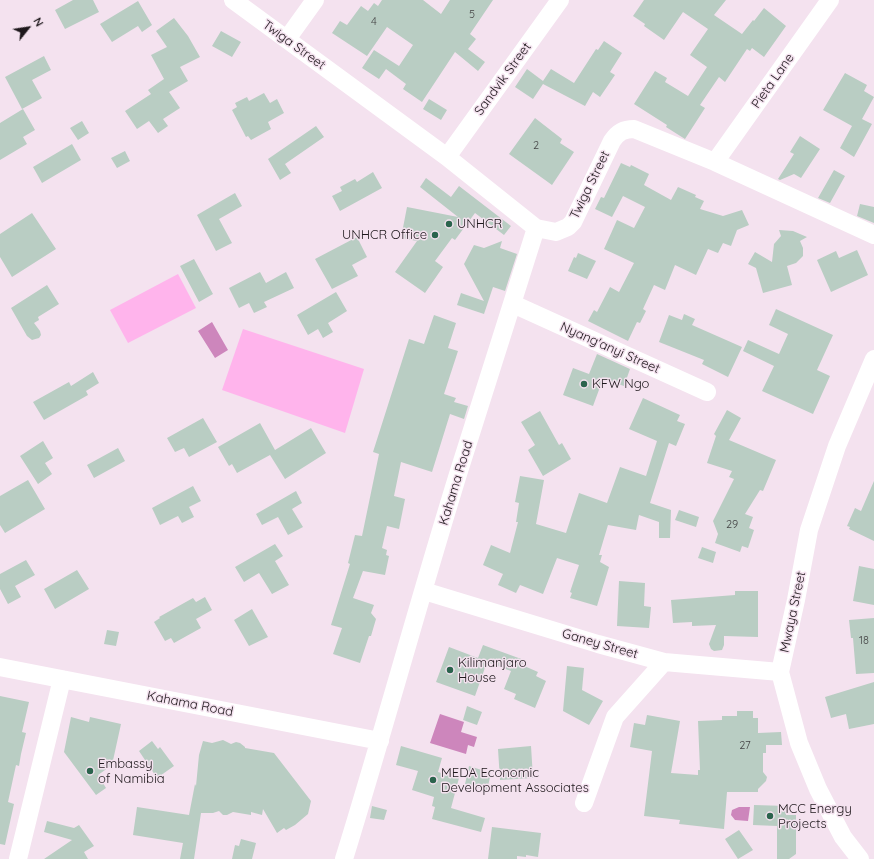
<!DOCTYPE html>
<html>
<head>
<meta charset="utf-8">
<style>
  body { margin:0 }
  #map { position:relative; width:874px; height:859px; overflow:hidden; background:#f4e2ef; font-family:Quicksand,sans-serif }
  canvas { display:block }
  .north { position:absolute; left:8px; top:8px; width:40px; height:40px; -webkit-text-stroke:3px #f4e2ef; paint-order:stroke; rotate:60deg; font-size:11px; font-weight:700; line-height:16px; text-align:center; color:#1e181c }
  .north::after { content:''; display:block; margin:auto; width:14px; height:18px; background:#1e181c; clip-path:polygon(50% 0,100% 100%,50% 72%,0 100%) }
</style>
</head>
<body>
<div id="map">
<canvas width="874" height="859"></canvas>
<div class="north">N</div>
</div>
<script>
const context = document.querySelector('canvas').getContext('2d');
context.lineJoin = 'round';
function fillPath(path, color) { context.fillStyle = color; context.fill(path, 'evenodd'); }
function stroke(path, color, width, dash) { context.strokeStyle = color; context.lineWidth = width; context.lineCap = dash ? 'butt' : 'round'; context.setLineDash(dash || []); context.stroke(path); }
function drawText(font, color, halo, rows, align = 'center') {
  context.font = font + ' Quicksand,sans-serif'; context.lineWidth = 3; context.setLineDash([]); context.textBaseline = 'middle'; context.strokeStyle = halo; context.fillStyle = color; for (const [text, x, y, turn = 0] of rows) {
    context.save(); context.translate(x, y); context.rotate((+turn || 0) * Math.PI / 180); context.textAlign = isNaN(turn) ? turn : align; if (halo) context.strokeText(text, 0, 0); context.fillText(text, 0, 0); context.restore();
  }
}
fillPath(new Path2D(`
  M 178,274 L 196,308 L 128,343 L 110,310 Z
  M 243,329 L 364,369 L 345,433 L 222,390 Z`), '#ffb4ec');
fillPath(new Path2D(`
  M 212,322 L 228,350 L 215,358 L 198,331 Z
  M 440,714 L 464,722 L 461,732 L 477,737 L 474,747 L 468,745 L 466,754 L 430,743 Z
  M 739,807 L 750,807 L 748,821 L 735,820 L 731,815 L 732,810 Z`), '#cd86bc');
fillPath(new Path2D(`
  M 73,0 L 93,0 L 99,12 L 65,29 L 55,10 Z
  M 382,0 L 423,0 L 441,14 L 450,0 L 493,0 L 470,34 L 476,39 L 468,49 L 485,62 L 478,71 L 455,52 L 422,102 L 403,89 L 406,84 L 386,69 L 379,79 L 362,68 L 374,50 L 399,66 L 413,45 L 387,27 L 367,56 L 332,33 L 340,21 L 347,25 L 361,6 L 368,11 L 374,3 L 378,6 Z
  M 644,0 L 726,0 L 714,15 L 742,34 L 753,20 L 754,21 L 764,8 L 786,26 L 764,57 L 752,48 L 750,51 L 747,49 L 725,82 L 719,77 L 700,105 L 705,108 L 685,139 L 666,127 L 667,125 L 634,104 L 655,71 L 667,78 L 665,82 L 688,96 L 707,67 L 690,55 L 708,29 L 683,12 L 664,40 L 644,26 L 645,24 L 633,16 Z
  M 138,1 L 152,25 L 142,32 L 138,26 L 112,42 L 100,24 Z
  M 174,18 L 188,36 L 200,57 L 180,67 L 188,81 L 169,92 L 180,108 L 163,119 L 168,126 L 158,133 L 149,121 L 137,129 L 125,111 L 151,94 L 148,90 L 164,79 L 151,55 L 167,47 L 156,31 Z
  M 221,31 L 241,42 L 232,57 L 212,46 Z
  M 604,41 L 622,53 L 610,72 L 615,75 L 600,97 L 593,92 L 585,106 L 543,84 L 533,99 L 515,87 L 527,69 L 543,81 L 551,69 L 574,83 L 596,49 L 598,50 Z
  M 44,56 L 51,70 L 32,80 L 42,98 L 22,109 L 5,77 Z
  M 845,73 L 867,85 L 864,91 L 874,97 L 862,119 L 872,124 L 854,157 L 840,148 L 852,126 L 823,110 Z
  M 264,93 L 270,103 L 277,99 L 284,113 L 268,122 L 271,129 L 251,140 L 248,136 L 246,137 L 232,110 L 237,107 L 235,103 L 247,97 L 249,101 Z
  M 429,99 L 447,110 L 441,120 L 423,109 Z
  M 23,109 L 35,130 L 23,137 L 27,144 L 0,160 L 0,123 Z
  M 535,118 L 562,139 L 560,143 L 574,152 L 552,185 L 509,154 Z
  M 82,121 L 89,133 L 78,140 L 70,128 Z
  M 316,126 L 324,137 L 285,164 L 291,173 L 280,180 L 268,159 Z
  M 800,136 L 820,149 L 801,178 L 794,174 L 780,180 L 778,179 L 794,154 L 790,152 Z
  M 72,144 L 81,160 L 42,183 L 33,167 Z
  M 125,151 L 130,161 L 117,168 L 111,158 Z
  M 621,163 L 630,167 L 631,165 L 649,174 L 644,185 L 671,200 L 678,187 L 696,195 L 695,197 L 704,201 L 700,209 L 723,216 L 742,210 L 749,225 L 737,230 L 731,246 L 723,243 L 718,253 L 708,249 L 696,275 L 675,265 L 665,290 L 654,285 L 643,309 L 646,311 L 640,323 L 637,322 L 628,341 L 588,321 L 594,310 L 597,312 L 610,287 L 619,292 L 634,263 L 604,249 L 617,220 L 634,228 L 645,207 L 623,196 L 612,217 L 595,209 L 601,197 L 604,198 Z
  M 834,170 L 845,176 L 830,203 L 818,198 Z
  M 373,172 L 382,188 L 340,211 L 332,196 L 342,191 L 340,187 L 355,179 L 357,182 Z
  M 426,178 L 451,197 L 459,186 L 511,226 L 504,235 L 475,213 L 455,240 L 452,238 L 435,261 L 443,267 L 425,293 L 395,272 L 417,241 L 401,238 L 407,207 L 458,217 L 420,187 Z
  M 235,193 L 242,206 L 219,219 L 232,243 L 216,251 L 197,215 Z
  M 860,204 L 874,207 L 874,223 L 857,216 Z
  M 32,213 L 56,249 L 12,277 L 0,257 L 0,234 Z
  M 779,230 L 793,231 L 807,237 L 800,241 L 803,248 L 803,256 L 796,263 L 787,266 L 792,285 L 763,293 L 756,268 L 748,264 L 755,252 L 772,262 L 774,244 L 781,236 Z
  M 357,237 L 367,257 L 352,265 L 358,276 L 332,289 L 315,259 Z
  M 502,241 L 500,248 L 517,254 L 505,291 L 493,287 L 484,314 L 457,305 L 461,293 L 484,301 L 464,264 L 474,245 L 484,248 Z
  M 857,250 L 868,275 L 831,292 L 817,260 L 836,251 L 839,258 Z
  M 578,253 L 596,261 L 587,279 L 568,271 L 574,257 L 576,258 Z
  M 194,259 L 213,294 L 199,302 L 180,266 Z
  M 260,272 L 266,283 L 286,272 L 294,288 L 264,302 L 267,307 L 254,313 L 249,303 L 239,308 L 229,288 Z
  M 47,285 L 59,304 L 38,317 L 39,320 L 34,323 L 40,331 L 41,335 L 39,338 L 32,340 L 27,336 L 11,308 Z
  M 336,292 L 347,311 L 328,323 L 333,332 L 323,338 L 318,329 L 308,335 L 297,315 Z
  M 776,309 L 833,335 L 817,370 L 830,376 L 813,414 L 762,391 L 774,366 L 743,351 L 748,340 L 779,354 L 788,334 L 769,325 Z
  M 684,314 L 695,319 L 692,325 L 742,347 L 728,377 L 702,364 L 704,360 L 659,342 L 669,315 L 682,320 Z
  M 434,315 L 456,323 L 448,348 L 458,351 L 444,394 L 456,398 L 454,402 L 468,406 L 464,419 L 450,414 L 432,472 L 401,462 L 394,496 L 405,499 L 399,529 L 387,526 L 382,548 L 387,550 L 386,555 L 389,556 L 385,575 L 363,571 L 353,598 L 374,605 L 371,613 L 376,619 L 371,636 L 369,636 L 360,663 L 333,654 L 342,628 L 331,625 L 350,564 L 348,563 L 355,535 L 362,536 L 379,454 L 373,452 L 409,339 L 424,344 Z
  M 597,354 L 630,369 L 624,386 L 603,379 L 593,406 L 563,395 L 573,368 L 589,374 Z
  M 93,372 L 99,383 L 86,391 L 88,395 L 44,420 L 33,402 L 69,382 L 71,386 Z
  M 643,398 L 680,415 L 677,421 L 685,424 L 676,446 L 669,443 L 650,503 L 671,510 L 670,538 L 659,538 L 659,522 L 639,515 L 636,530 L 608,525 L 599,555 L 602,555 L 600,562 L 609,567 L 597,606 L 570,598 L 572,593 L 570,592 L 579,565 L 557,558 L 543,594 L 520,585 L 516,593 L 498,585 L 503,574 L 483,565 L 491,545 L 510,553 L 518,522 L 516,522 L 519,503 L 515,502 L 520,476 L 544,480 L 536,524 L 566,533 L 579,493 L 607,503 L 620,467 L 646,476 L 657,441 L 629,429 Z
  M 727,410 L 741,418 L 729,440 L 776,460 L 763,491 L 760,490 L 745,514 L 753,517 L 749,528 L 754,530 L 748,548 L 742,546 L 740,552 L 715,543 L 718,534 L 713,521 L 734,479 L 729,477 L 732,471 L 707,463 L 716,436 L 714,434 Z
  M 540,411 L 559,445 L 562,443 L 571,459 L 543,476 L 528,450 L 535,445 L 521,422 Z
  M 203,418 L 217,442 L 189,457 L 184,448 L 175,452 L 167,438 Z
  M 260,423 L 275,450 L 311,428 L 326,453 L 285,479 L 270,455 L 237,473 L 232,464 L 229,466 L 218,447 Z
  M 43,441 L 53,458 L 45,463 L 52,474 L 38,484 L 20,456 Z
  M 118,448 L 125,461 L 94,478 L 87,465 Z
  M 28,480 L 45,509 L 5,533 L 0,525 L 0,496 Z
  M 874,481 L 874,541 L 849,529 L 850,527 L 847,526 L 855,508 L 861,511 Z
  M 193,486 L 201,501 L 189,507 L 194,517 L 182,523 L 178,516 L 160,525 L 152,508 Z
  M 296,491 L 302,503 L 292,509 L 303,527 L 288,535 L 278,517 L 262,525 L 256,514 Z
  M 679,510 L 699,517 L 696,527 L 675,520 Z
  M 275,544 L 283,556 L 275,561 L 289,585 L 272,594 L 259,573 L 244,582 L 235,567 Z
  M 702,547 L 716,552 L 713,563 L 698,558 Z
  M 26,560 L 35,575 L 15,586 L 21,597 L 8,604 L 0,589 L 0,574 Z
  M 859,566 L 874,569 L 874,605 L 853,601 Z
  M 77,570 L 89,589 L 55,609 L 44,589 Z
  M 619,581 L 645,583 L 644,606 L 651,607 L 649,628 L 617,626 Z
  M 735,591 L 758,591 L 758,637 L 724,636 L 724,645 L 722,650 L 714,651 L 711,649 L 709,644 L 716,625 L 692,626 L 692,622 L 673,623 L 671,600 L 735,595 Z
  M 205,597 L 212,610 L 196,619 L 201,628 L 174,643 L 171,638 L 165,641 L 154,622 L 160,618 L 159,617 L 193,598 L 196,602 Z
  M 252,609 L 268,637 L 249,646 L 234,620 Z
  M 874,618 L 874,673 L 856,674 L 853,638 L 851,638 L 849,620 Z
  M 107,630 L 119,632 L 116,646 L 104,644 Z
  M 483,645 L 524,660 L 522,665 L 538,672 L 536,676 L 546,681 L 535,708 L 514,699 L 516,694 L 504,689 L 511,671 L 487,662 L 475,696 L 436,682 L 449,647 L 478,658 Z
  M 567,666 L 584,668 L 582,690 L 603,701 L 589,725 L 563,711 Z
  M 874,682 L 874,724 L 849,729 L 846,714 L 831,718 L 825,697 Z
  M 0,696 L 29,702 L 22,732 L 26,733 L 21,754 L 19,766 L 16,765 L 8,802 L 14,804 L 5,845 L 0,844 Z
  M 467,706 L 482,712 L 477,725 L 463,720 Z
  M 737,711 L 753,711 L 753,718 L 758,718 L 758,733 L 781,732 L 782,745 L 766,745 L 766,753 L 763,753 L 763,772 L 767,777 L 766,781 L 758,789 L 758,792 L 727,792 L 724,829 L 679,824 L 680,820 L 644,816 L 652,751 L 630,747 L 634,723 L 645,725 L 647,715 L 680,721 L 671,773 L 698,775 L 698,770 L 700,770 L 698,721 L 722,720 L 722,716 L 737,716 Z
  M 71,717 L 89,722 L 90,717 L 121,724 L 112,765 L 98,775 L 106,788 L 96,795 L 64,752 Z
  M 223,740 L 231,744 L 236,742 L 240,743 L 245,747 L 245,748 L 274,753 L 311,801 L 308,814 L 295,825 L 286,830 L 284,828 L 277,833 L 263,809 L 262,815 L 251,812 L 251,815 L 233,812 L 227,815 L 223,815 L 219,811 L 213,813 L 201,813 L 194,859 L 180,859 L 183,843 L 133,835 L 137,807 L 189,815 L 195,784 L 196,786 L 199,755 L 203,741 L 212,743 Z
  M 152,741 L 158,749 L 160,747 L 174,766 L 157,778 L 139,751 Z
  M 401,746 L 442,758 L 438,772 L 459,778 L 451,808 L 485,818 L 481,832 L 432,819 L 435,807 L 432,806 L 434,797 L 412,790 L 418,771 L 396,765 Z
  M 531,746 L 533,778 L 500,780 L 498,749 Z
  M 469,766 L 491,773 L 487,790 L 465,784 Z
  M 754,805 L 787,806 L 786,815 L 796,815 L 796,854 L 789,859 L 777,859 L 777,826 L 753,825 Z
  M 372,806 L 387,810 L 384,820 L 370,818 Z
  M 47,821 L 74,828 L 79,825 L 94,846 L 84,852 L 88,859 L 44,859 L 72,840 L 44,832 Z
  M 492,827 L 541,833 L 538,857 L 526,855 L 526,857 L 517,856 L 517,859 L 488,859 Z
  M 739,830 L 753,850 L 738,859 L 725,839 Z
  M 241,839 L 256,843 L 252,859 L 232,859 L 235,845 L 239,846 Z`), '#b9cdc3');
stroke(new Path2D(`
  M 233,0 L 447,157 L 536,228 L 556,232 L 568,227 L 573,222 L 612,141 C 618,132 624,129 634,129 L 715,162 L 874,235
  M 287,39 L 315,0
  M 447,157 L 560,0
  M 715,162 L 830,0
  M 513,304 L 707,392
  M 424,591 L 598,644 L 664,662 L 780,672
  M 0,667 L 380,741
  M 584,803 L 615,717 L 664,662
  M 18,859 L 62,679
  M 344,859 C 384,730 419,600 459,471 C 484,390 511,309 536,228
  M 860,859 L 843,837 L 818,789 L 799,743 L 780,672 L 796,600 L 809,530 L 837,446 L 874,359`), '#fff', 18);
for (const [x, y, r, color] of [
  [449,224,4,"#2b644d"],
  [435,235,4,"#2b644d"],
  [584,384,4,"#2b644d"],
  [450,670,4,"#2b644d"],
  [90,771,4,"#2b644d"],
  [433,780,4,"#2b644d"],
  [770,816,4,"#2b644d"]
]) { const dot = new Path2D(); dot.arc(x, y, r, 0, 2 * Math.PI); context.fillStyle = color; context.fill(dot); stroke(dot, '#f4e2ef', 1.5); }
drawText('11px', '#454546', null, [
  ["5",472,15],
  ["4",374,22],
  ["2",536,146],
  ["29",732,525],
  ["18",864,641],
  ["27",745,746]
]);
drawText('13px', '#1e181c', '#f4e2ef', [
  ["Twiga Street",294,45,36],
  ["Sandvik Street",503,79,-54],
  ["Pieta Lane",773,81,-55],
  ["Twiga Street",590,185,-64],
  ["Nyang'anyi Street",610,348,24],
  ["Kahama Road",456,483,-73],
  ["Mwaya Street",793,612,-78],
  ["Ganey Street",600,644,16],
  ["Kahama Road",190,704,11]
]);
drawText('13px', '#1e181c', '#f4e2ef', [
  ["UNHCR",457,224],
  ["UNHCR Office",427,235,"right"],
  ["KFW Ngo",592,384],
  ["Kilimanjaro",458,663],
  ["House",458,678],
  ["Embassy",98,764],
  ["of Namibia",98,779],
  ["MEDA Economic",441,773],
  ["Development Associates",441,788],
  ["MCC Energy",778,809],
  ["Projects",778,824]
], 'left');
</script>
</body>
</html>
